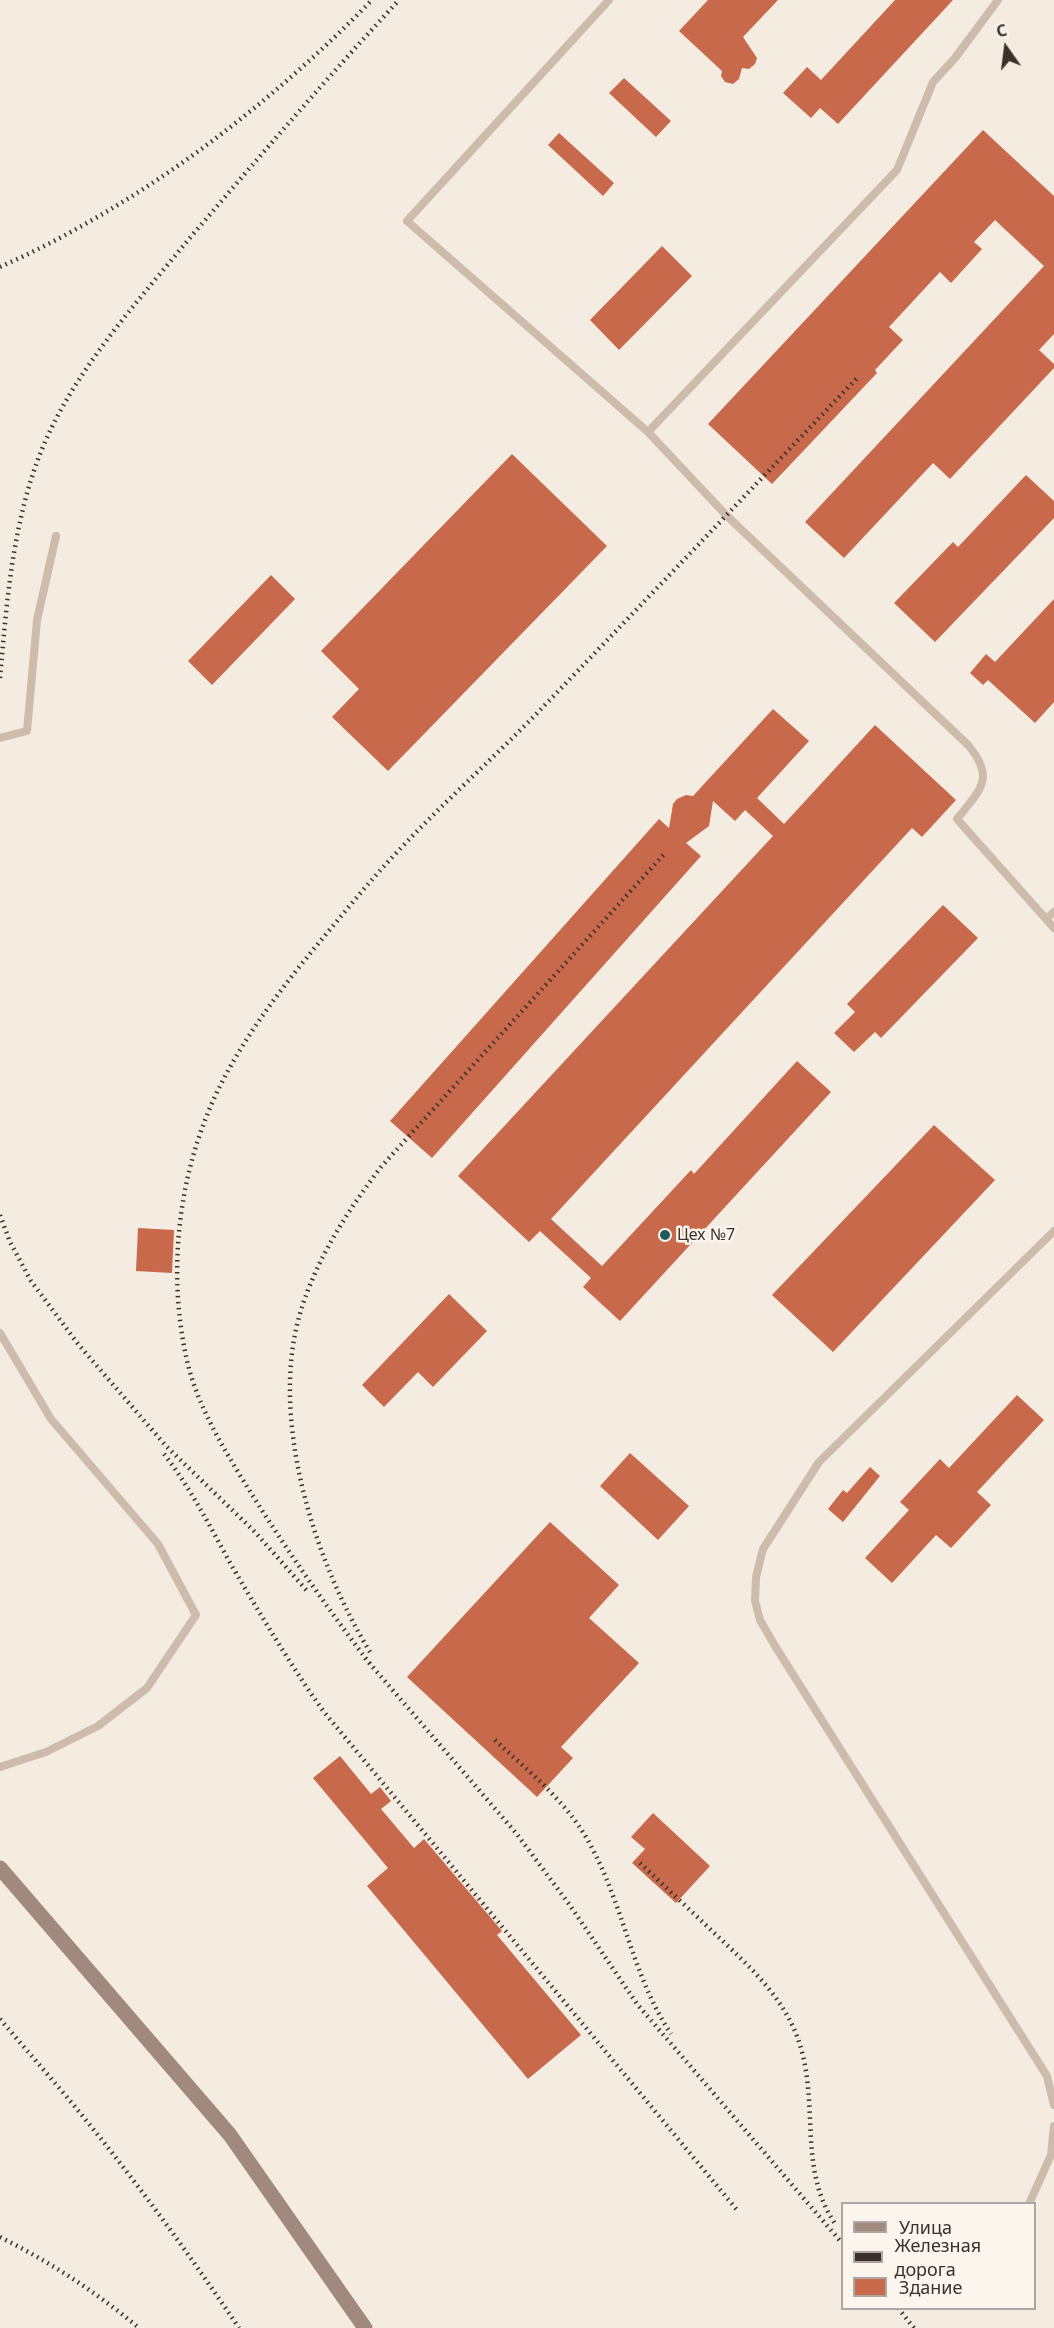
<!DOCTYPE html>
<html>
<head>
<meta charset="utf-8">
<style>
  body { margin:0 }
  #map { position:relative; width:1054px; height:2328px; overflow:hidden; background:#f4ebe1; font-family:"Noto Sans",sans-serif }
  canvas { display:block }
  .legend { position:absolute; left:841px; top:2202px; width:195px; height:108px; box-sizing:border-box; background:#fbf5ee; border:2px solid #aea6a0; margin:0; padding:8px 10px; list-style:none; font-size:18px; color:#3b302b }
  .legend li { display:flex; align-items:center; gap:12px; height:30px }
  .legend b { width:30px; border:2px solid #aea6a0 }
  .north { position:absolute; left:976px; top:18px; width:60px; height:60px; -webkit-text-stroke:4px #fbf5ee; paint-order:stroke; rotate:346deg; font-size:16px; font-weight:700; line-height:24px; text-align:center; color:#3b302b }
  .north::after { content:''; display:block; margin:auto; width:21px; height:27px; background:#3b302b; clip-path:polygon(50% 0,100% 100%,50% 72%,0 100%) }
</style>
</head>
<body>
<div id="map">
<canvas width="1054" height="2328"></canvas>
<ul class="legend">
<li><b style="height:8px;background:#a18a7d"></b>Улица</li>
<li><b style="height:8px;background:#3b302b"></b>Железная дорога</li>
<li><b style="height:16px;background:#c8694b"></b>Здание</li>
</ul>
<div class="north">С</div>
</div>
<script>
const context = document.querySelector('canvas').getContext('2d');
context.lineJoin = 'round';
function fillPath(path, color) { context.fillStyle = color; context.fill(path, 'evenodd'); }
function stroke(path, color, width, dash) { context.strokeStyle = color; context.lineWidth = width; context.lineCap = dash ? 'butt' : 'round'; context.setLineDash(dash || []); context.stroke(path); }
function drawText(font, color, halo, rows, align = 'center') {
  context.font = font + ' "Noto Sans",sans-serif'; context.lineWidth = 5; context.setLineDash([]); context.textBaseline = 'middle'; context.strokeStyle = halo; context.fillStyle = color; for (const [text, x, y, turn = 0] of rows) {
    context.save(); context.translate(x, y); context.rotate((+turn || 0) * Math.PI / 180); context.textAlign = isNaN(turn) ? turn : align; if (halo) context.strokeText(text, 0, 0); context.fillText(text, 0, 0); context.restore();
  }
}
fillPath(new Path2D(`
  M 708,0 L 778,0 L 743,37 L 757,58 L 755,64 L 749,69 L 742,68 L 739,79 L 733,84 L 725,82 L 721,76 L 722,71 L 679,31 Z
  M 895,0 L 953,0 L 838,124 L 820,108 L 811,118 L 783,93 L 807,67 L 821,80 Z
  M 624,78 L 671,121 L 656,137 L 609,93 Z
  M 983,130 L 1054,196 L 1054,334 L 1039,350 L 1054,364 L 1054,368 L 950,479 L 933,463 L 844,558 L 805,522 L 1044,266 L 995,220 L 974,242 L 982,249 L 951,283 L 940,272 L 889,327 L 903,340 L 875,370 L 877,373 L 772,484 L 708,424 Z
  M 559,133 L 614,183 L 603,196 L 548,145 Z
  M 662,246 L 692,276 L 619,350 L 590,320 Z
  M 512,454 L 607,546 L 388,771 L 332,717 L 359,689 L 321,651 Z
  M 1026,475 L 1054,501 L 1054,518 L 935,642 L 894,603 L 953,542 L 958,547 Z
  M 271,575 L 295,599 L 212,685 L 188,661 Z
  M 1054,599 L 1054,702 L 1035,723 L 988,680 L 983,685 L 970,673 L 986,654 L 995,662 Z
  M 773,709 L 809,741 L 757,798 L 784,824 L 875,725 L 956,800 L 922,837 L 912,828 L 551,1219 L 602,1266 L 691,1170 L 694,1174 L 797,1061 L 831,1092 L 620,1321 L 583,1287 L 591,1278 L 540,1231 L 529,1242 L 458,1176 L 773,836 L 745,810 L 735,821 L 713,801 L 709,826 L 686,843 L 701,856 L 432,1158 L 390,1121 L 659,819 L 669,828 L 673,804 L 677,799 L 686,795 L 693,796 Z
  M 943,905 L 978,938 L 881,1038 L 875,1032 L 854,1052 L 834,1033 L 855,1012 L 847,1004 Z
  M 934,1125 L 995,1180 L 833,1352 L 772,1295 Z
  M 138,1228 L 174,1230 L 172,1273 L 136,1271 Z
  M 449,1294 L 487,1331 L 433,1387 L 418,1372 L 384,1407 L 362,1385 Z
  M 1017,1395 L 1044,1420 L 977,1492 L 991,1505 L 951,1548 L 936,1535 L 892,1583 L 865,1558 L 909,1510 L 900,1502 L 940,1459 L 949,1468 Z
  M 630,1453 L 689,1506 L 658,1540 L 600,1486 Z
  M 870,1467 L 880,1476 L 843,1522 L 828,1509 L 843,1490 L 847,1493 Z
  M 550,1522 L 619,1585 L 589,1618 L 639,1663 L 561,1747 L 573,1758 L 537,1797 L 407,1677 Z
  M 340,1756 L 371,1794 L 380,1787 L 391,1801 L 381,1809 L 414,1848 L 424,1839 L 502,1931 L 497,1935 L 581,2035 L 528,2079 L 367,1886 L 388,1868 L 313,1778 Z
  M 653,1813 L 710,1866 L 676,1903 L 632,1863 L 645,1849 L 631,1837 Z`), '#c8694b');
stroke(new Path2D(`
  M 609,0 L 407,221 L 648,432 L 726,515 L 968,745 C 996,778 980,790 957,819 L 1046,919
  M 648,432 L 897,170 L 933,82 L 955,58 L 998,0
  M 0,738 L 27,731 L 37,620 L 56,536
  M 1054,912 L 1046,919 L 1054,928
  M 1054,1231 L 819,1462 L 763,1549 L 756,1577 L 755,1601 L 760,1620 L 775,1646 L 1047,2076 L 1054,2105
  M 0,1333 L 51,1419 L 158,1544 L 196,1615 L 147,1688 L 98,1726 L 46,1752 L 0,1767
  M 1029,2204 L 1051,2155 L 1054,2126`), '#cdbbac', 8);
stroke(new Path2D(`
  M 0,1868 L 230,2135 L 365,2328`), '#a18a7d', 15);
stroke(new Path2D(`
  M 0,267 C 139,205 266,109 372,0
  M 0,678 C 7,599 13,516 45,442 C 77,368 138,301 189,239 C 258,158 327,78 399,0
  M 0,1215 L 10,1242 L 31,1281 L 78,1344 L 166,1446 L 255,1532 L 308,1592
  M 164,1454 C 192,1490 211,1529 233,1568 C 262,1617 291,1666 324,1712 L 737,2210
  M 370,1652 C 315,1562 270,1422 299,1317 C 315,1261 346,1213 381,1167 L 666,852
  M 365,1658 L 516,1833 L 569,1904 L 637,2004 L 842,2243
  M 370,1664 C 328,1609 288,1552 251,1493 C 225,1451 196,1405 186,1356 C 167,1268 179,1171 218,1090 C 245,1035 283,986 322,939 C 348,908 373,877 401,848 C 447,799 497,755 543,707 C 649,597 754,486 859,376
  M 495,1740 C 530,1773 570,1804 592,1848 C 624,1908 633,1977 671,2034
  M 640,1863 C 663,1885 687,1907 710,1929 C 749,1966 791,2002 803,2056 C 817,2114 800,2174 836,2225
  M 0,2019 C 22,2045 44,2070 66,2096 C 128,2170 185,2248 239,2328
  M 0,2237 C 50,2262 96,2292 139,2328
  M 898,2308 L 914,2328`), '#3b302b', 4.5, [1.5, 4.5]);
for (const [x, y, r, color] of [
  [665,1235,6,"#1f5a5e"]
]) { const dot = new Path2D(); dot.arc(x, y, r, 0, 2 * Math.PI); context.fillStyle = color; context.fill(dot); stroke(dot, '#fbf5ee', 2); }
drawText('16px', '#3b302b', '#fbf5ee', [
  ["Цех №7",677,1235]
], 'left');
</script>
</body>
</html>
